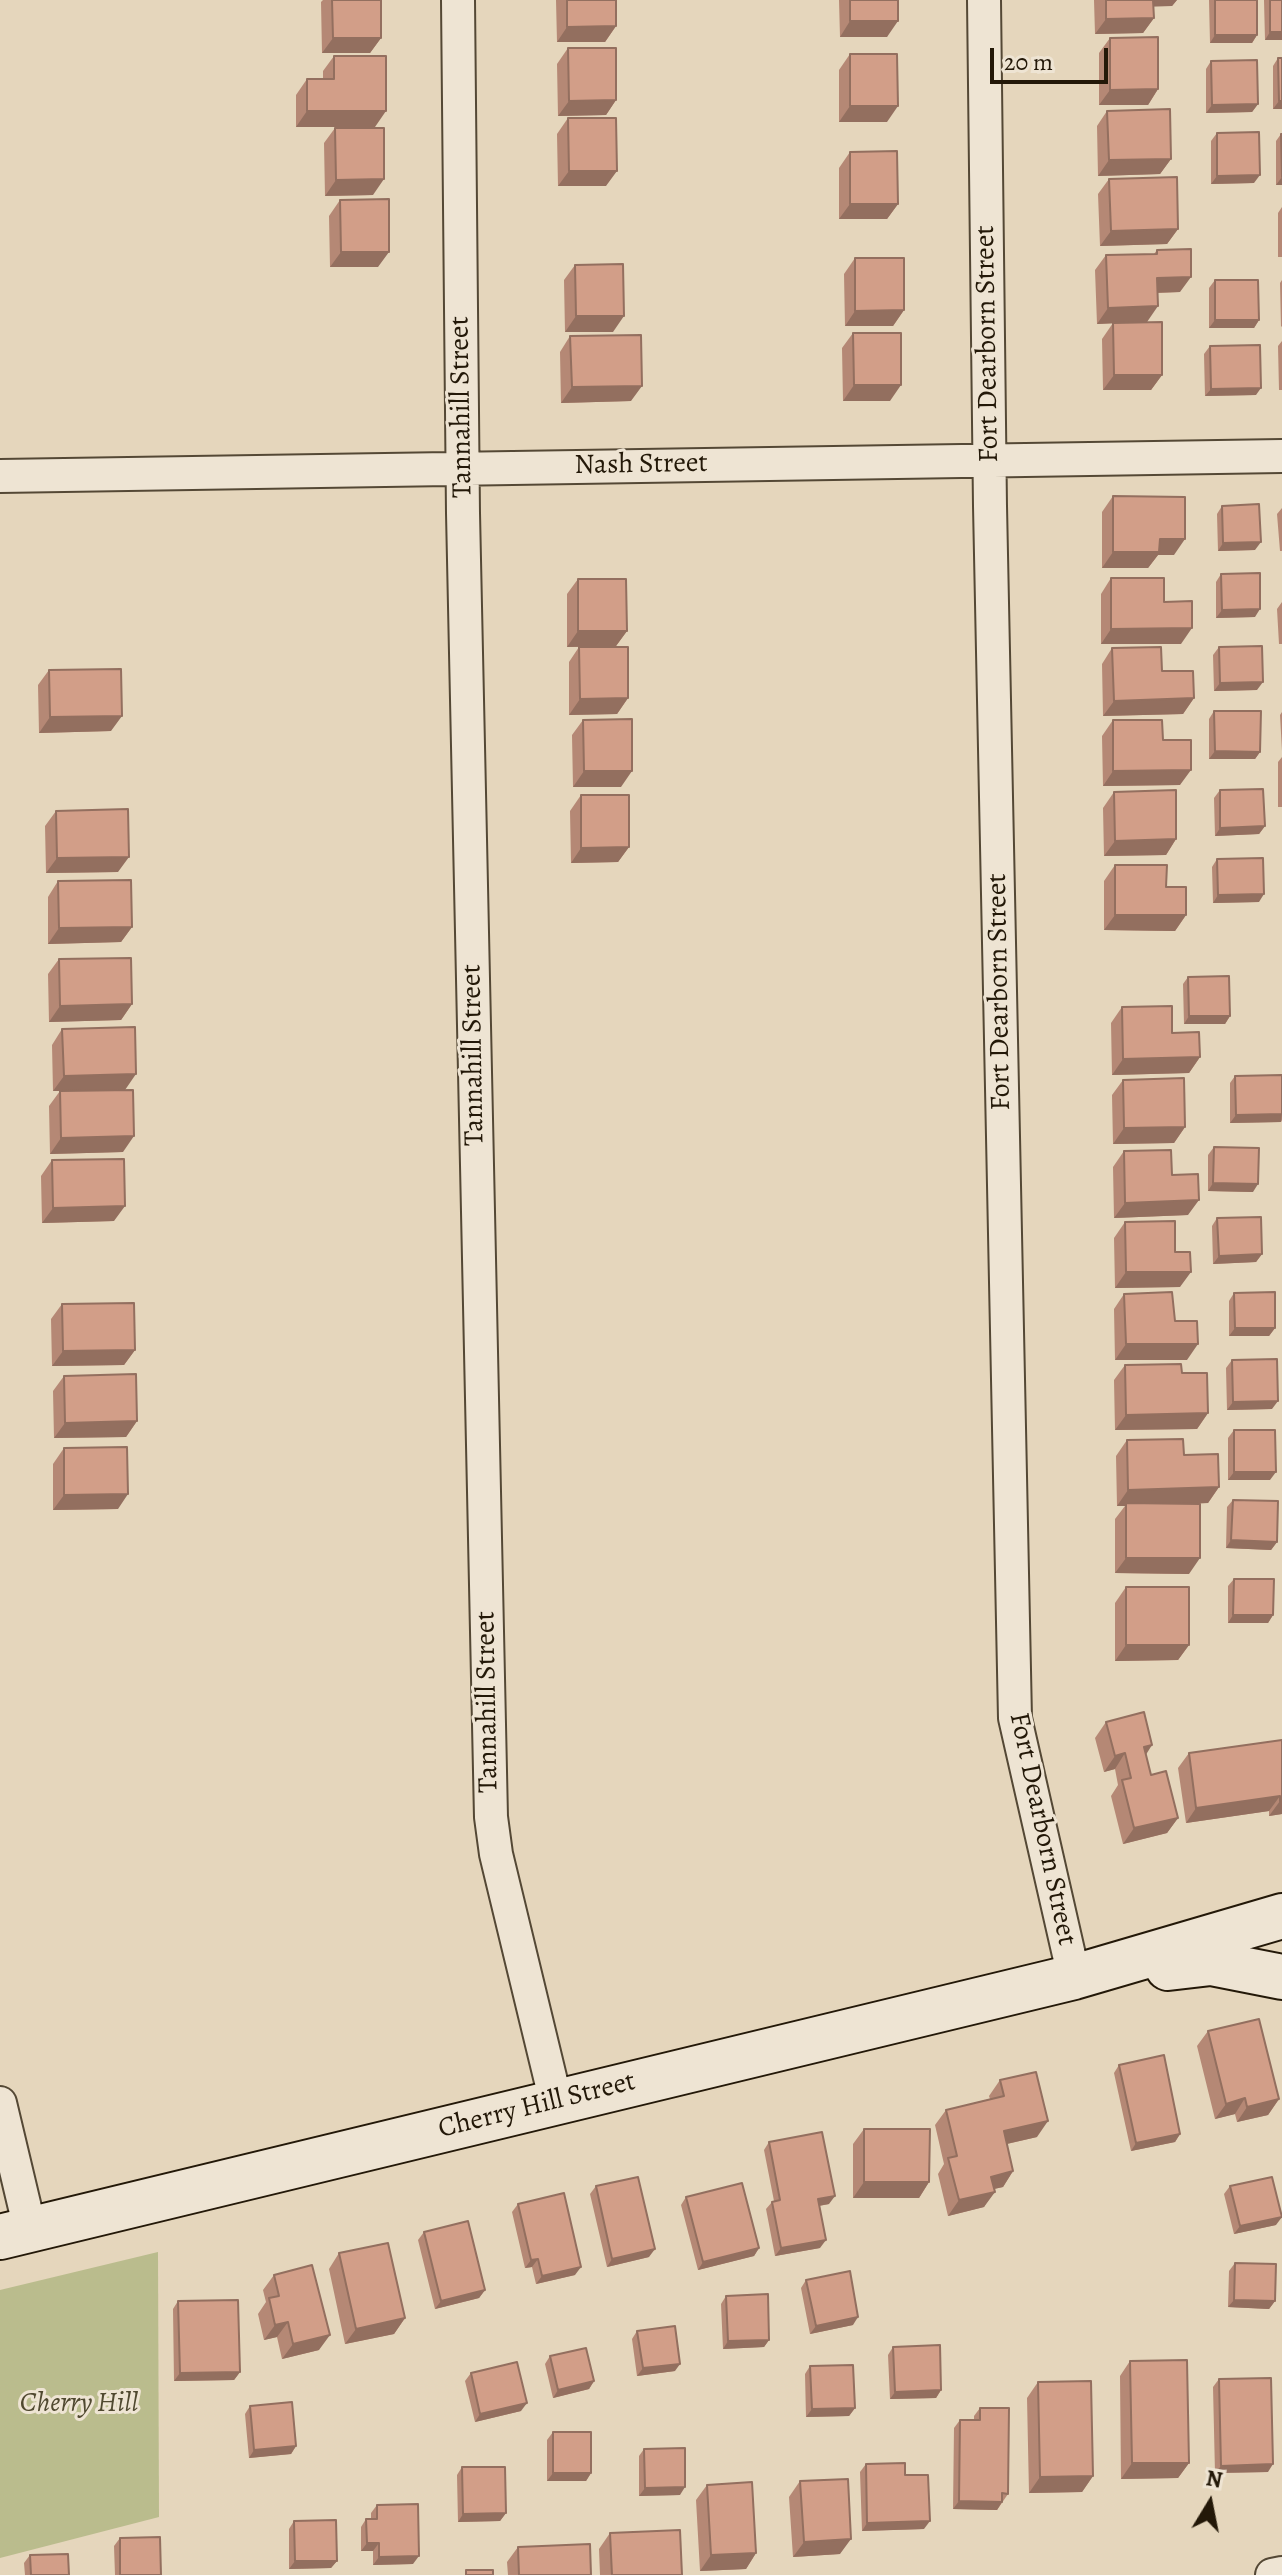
<!DOCTYPE html>
<html>
<head>
<meta charset="utf-8">
<style>
  body { margin:0 }
  #map { position:relative; width:1282px; height:2575px; overflow:hidden; background:#e5d6bc; font-family:Alegreya,serif }
  canvas { display:block }
  .north { position:absolute; left:1170px; top:2463px; width:80px; height:80px; -webkit-text-stroke:6px #eee4d3; paint-order:stroke; rotate:10deg; font-size:22px; font-weight:700; line-height:32px; text-align:center; color:#231808 }
  .north::after { content:''; display:block; margin:auto; width:28px; height:36px; background:#231808; clip-path:polygon(50% 0,100% 100%,50% 72%,0 100%) }
  .scale { position:absolute; left:990px; top:48px; width:118px; height:36px; box-sizing:border-box; border:4px solid #231808; border-top:0; padding-left:10px; font-size:24px; line-height:28px; white-space:nowrap; color:#231808; -webkit-text-stroke:6px #eee4d3; paint-order:stroke }
</style>
</head>
<body>
<div id="map">
<canvas width="1282" height="2575"></canvas>
<div class="north">N</div>
<div class="scale">20 m</div>
</div>
<script>
const context = document.querySelector('canvas').getContext('2d');
context.lineJoin = 'round';
function fillPath(path, color) { context.fillStyle = color; context.fill(path, 'evenodd'); }
function stroke(path, color, width, dash) { context.strokeStyle = color; context.lineWidth = width; context.lineCap = dash ? 'butt' : 'round'; context.setLineDash(dash || []); context.stroke(path); }
function drawText(font, color, halo, rows, align = 'center') {
  context.font = font + ' Alegreya,serif'; context.lineWidth = 6; context.setLineDash([]); context.textBaseline = 'middle'; context.strokeStyle = halo; context.fillStyle = color; for (const [text, x, y, turn = 0] of rows) {
    context.save(); context.translate(x, y); context.rotate((+turn || 0) * Math.PI / 180); context.textAlign = isNaN(turn) ? turn : align; if (halo) context.strokeText(text, 0, 0); context.fillText(text, 0, 0); context.restore();
  }
}
fillPath(new Path2D(`
  M 158,2252 L 159,2517 L 0,2558 L 0,2290 Z`), '#babc8d');
const street = new Path2D(`
  M 458,0 L 463,513 L 491,1817 L 496,1854 L 556,2102
  M 984,0 L 990,506 L 1015,1718 L 1074,1977
  M 0,476 L 1282,456
  M 0,2103 L 30,2229
  M 1272,2575 L 1282,2573`);
const secondary = new Path2D(`
  M 1168,1968 L 1211,1963 L 1282,1977
  M 0,2237 L 1074,1977 L 1282,1916`);
stroke(street, '#544835', 36);
stroke(secondary, '#231808', 48);
stroke(street, '#eee4d3', 32);
stroke(secondary, '#eee4d3', 44);
fillPath(new Path2D(`
  M 323,0 L 381,0 L 381,38 L 370,53 L 322,53 L 321,2 Z
  M 556,0 L 616,0 L 616,26 L 605,42 L 557,42 Z
  M 839,0 L 898,0 L 887,37 L 840,37 Z
  M 1094,0 L 1177,0 L 1172,6 L 1154,6 L 1154,18 L 1143,33 L 1095,34 Z
  M 1209,0 L 1257,0 L 1257,35 L 1252,43 L 1210,43 Z
  M 1264,0 L 1282,0 L 1282,40 L 1265,40 Z
  M 1110,38 L 1158,89 L 1148,105 L 1099,105 L 1099,53 Z
  M 568,48 L 616,100 L 606,115 L 558,116 L 557,64 Z
  M 850,54 L 887,122 L 839,122 L 839,70 Z
  M 334,56 L 375,127 L 296,127 L 296,95 L 307,79 L 323,79 L 323,71 Z
  M 1278,58 L 1282,58 L 1282,109 L 1273,109 L 1273,66 Z
  M 1211,61 L 1258,104 L 1252,112 L 1206,113 L 1206,69 Z
  M 1107,111 L 1171,159 L 1160,174 L 1098,176 L 1097,126 Z
  M 568,118 L 606,186 L 558,186 L 557,134 Z
  M 335,128 L 373,195 L 325,196 L 324,143 Z
  M 1217,133 L 1254,183 L 1211,184 L 1211,141 Z
  M 1281,134 L 1282,185 L 1276,185 L 1276,141 Z
  M 850,152 L 898,204 L 887,219 L 839,219 L 839,168 Z
  M 1109,179 L 1178,229 L 1167,244 L 1100,246 L 1098,194 Z
  M 340,200 L 378,267 L 330,267 L 329,216 Z
  M 1282,207 L 1282,257 L 1278,257 L 1278,213 Z
  M 1157,250 L 1180,292 L 1158,293 L 1147,322 L 1162,375 L 1151,390 L 1103,390 L 1102,339 L 1113,323 L 1097,324 L 1095,270 L 1106,255 L 1154,254 Z
  M 855,258 L 904,310 L 893,326 L 845,326 L 844,274 Z
  M 575,265 L 613,332 L 565,332 L 564,280 Z
  M 1215,280 L 1259,320 L 1254,328 L 1209,328 L 1209,288 Z
  M 1282,280 L 1282,326 L 1281,327 L 1280,283 Z
  M 853,333 L 890,401 L 843,401 L 842,348 Z
  M 570,336 L 631,401 L 561,403 L 560,352 Z
  M 1282,341 L 1282,390 L 1279,390 L 1278,346 Z
  M 1210,346 L 1256,395 L 1205,396 L 1204,354 Z
  M 1113,496 L 1174,555 L 1158,555 L 1148,568 L 1102,568 L 1102,512 Z
  M 1222,506 L 1255,550 L 1218,551 L 1217,514 Z
  M 1282,508 L 1282,551 L 1280,551 L 1277,514 Z
  M 1221,574 L 1255,617 L 1216,618 L 1216,582 Z
  M 1111,578 L 1164,602 L 1181,644 L 1101,644 L 1101,594 Z
  M 578,579 L 627,631 L 616,646 L 567,647 L 567,594 Z
  M 1282,602 L 1282,644 L 1279,644 L 1277,609 Z
  M 579,647 L 628,698 L 617,714 L 569,715 L 569,662 Z
  M 1219,647 L 1257,690 L 1214,691 L 1213,655 Z
  M 1112,648 L 1162,671 L 1194,698 L 1183,714 L 1103,716 L 1102,664 Z
  M 49,670 L 111,731 L 39,733 L 38,685 Z
  M 1214,711 L 1260,752 L 1255,759 L 1209,759 L 1209,719 Z
  M 1282,712 L 1282,751 L 1280,715 Z
  M 583,720 L 621,787 L 573,787 L 572,735 Z
  M 1113,720 L 1163,740 L 1180,785 L 1103,786 L 1102,736 Z
  M 1282,757 L 1282,807 L 1278,807 L 1278,762 Z
  M 1220,790 L 1265,826 L 1259,834 L 1215,836 L 1214,798 Z
  M 1114,792 L 1176,839 L 1166,855 L 1104,856 L 1103,808 Z
  M 581,795 L 629,847 L 618,862 L 571,863 L 570,811 Z
  M 56,811 L 118,872 L 46,873 L 45,826 Z
  M 1217,859 L 1259,902 L 1213,903 L 1212,867 Z
  M 1115,865 L 1166,887 L 1186,915 L 1175,931 L 1104,930 L 1104,881 Z
  M 58,881 L 132,927 L 121,942 L 48,944 L 48,897 Z
  M 59,959 L 132,1004 L 121,1020 L 49,1022 L 48,974 Z
  M 1188,977 L 1230,1016 L 1225,1024 L 1184,1024 L 1183,984 Z
  M 1122,1007 L 1172,1033 L 1200,1057 L 1189,1073 L 1112,1075 L 1111,1023 Z
  M 62,1029 L 125,1090 L 123,1152 L 50,1154 L 49,1106 L 60,1091 L 53,1091 L 52,1045 Z
  M 1282,1075 L 1282,1120 L 1281,1122 L 1230,1123 L 1230,1083 L 1235,1076 Z
  M 1123,1080 L 1185,1127 L 1174,1143 L 1113,1144 L 1112,1095 Z
  M 1214,1147 L 1253,1192 L 1208,1191 L 1208,1155 Z
  M 1124,1151 L 1172,1175 L 1188,1215 L 1114,1218 L 1113,1167 Z
  M 52,1160 L 114,1221 L 42,1223 L 41,1176 Z
  M 1217,1218 L 1262,1254 L 1256,1262 L 1213,1264 L 1212,1226 Z
  M 1125,1222 L 1175,1252 L 1180,1287 L 1115,1288 L 1114,1238 Z
  M 1234,1293 L 1275,1328 L 1269,1336 L 1229,1336 L 1229,1301 Z
  M 1124,1294 L 1175,1321 L 1187,1360 L 1115,1360 L 1114,1309 Z
  M 62,1304 L 135,1350 L 124,1365 L 52,1366 L 51,1319 Z
  M 1232,1360 L 1272,1409 L 1227,1410 L 1226,1368 Z
  M 1125,1365 L 1182,1373 L 1208,1413 L 1197,1429 L 1115,1430 L 1114,1380 Z
  M 64,1376 L 137,1421 L 126,1437 L 54,1438 L 53,1391 Z
  M 1234,1430 L 1270,1480 L 1228,1480 L 1228,1438 Z
  M 1127,1440 L 1184,1455 L 1219,1487 L 1208,1503 L 1182,1504 L 1189,1574 L 1115,1573 L 1115,1519 L 1125,1506 L 1117,1506 L 1116,1456 Z
  M 64,1448 L 118,1509 L 53,1510 L 53,1464 Z
  M 1233,1500 L 1277,1542 L 1271,1550 L 1226,1548 L 1227,1507 Z
  M 1234,1579 L 1273,1615 L 1268,1623 L 1228,1623 L 1228,1586 Z
  M 1126,1587 L 1189,1645 L 1178,1660 L 1115,1661 L 1115,1603 Z
  M 1106,1722 L 1146,1755 L 1151,1775 L 1178,1818 L 1167,1833 L 1123,1844 L 1111,1796 L 1118,1785 L 1115,1769 L 1104,1772 L 1095,1738 Z
  M 1282,1740 L 1282,1814 L 1269,1816 L 1269,1811 L 1186,1823 L 1178,1768 L 1189,1753 Z
  M 1208,2031 L 1279,2099 L 1268,2115 L 1237,2122 L 1235,2114 L 1215,2119 L 1197,2046 Z
  M 1119,2065 L 1180,2134 L 1175,2142 L 1131,2151 L 1114,2073 Z
  M 1000,2080 L 1037,2137 L 1007,2144 L 1013,2171 L 1003,2187 L 994,2189 L 984,2207 L 948,2216 L 938,2174 L 944,2164 L 935,2125 L 946,2110 L 990,2099 L 989,2096 Z
  M 864,2129 L 929,2182 L 919,2198 L 853,2198 L 853,2144 Z
  M 769,2142 L 829,2204 L 819,2206 L 820,2248 L 775,2256 L 766,2209 L 772,2202 L 774,2201 L 764,2150 Z
  M 596,2186 L 649,2257 L 607,2267 L 590,2194 Z
  M 1230,2186 L 1276,2225 L 1234,2234 L 1224,2194 Z
  M 686,2197 L 759,2248 L 754,2256 L 698,2270 L 681,2205 Z
  M 518,2204 L 575,2275 L 536,2284 L 532,2267 L 525,2268 L 512,2212 Z
  M 424,2232 L 485,2290 L 479,2298 L 435,2309 L 418,2240 Z
  M 339,2253 L 405,2318 L 394,2334 L 345,2344 L 329,2269 Z
  M 1235,2263 L 1275,2301 L 1269,2309 L 1228,2307 L 1229,2271 Z
  M 274,2275 L 319,2350 L 282,2359 L 277,2337 L 264,2340 L 258,2314 L 266,2302 L 263,2290 Z
  M 806,2280 L 853,2325 L 810,2334 L 801,2288 Z
  M 726,2296 L 769,2340 L 764,2347 L 723,2349 L 721,2304 Z
  M 178,2301 L 240,2372 L 234,2380 L 174,2381 L 173,2309 Z
  M 637,2331 L 675,2371 L 637,2376 L 632,2339 Z
  M 893,2347 L 941,2390 L 936,2398 L 890,2399 L 888,2355 Z
  M 550,2356 L 594,2381 L 589,2389 L 553,2398 L 545,2364 Z
  M 1130,2361 L 1189,2463 L 1178,2478 L 1121,2479 L 1120,2376 Z
  M 810,2366 L 855,2408 L 849,2416 L 806,2417 L 805,2374 Z
  M 471,2373 L 521,2411 L 475,2422 L 465,2381 Z
  M 1219,2379 L 1268,2472 L 1215,2473 L 1213,2387 Z
  M 1038,2382 L 1093,2476 L 1082,2492 L 1029,2493 L 1027,2398 Z
  M 250,2406 L 296,2446 L 291,2454 L 249,2458 L 245,2414 Z
  M 980,2408 L 1008,2494 L 997,2510 L 953,2509 L 954,2428 L 960,2420 L 974,2420 L 974,2416 Z
  M 553,2432 L 591,2473 L 586,2481 L 547,2481 L 547,2440 Z
  M 644,2449 L 680,2495 L 639,2496 L 639,2456 Z
  M 866,2464 L 905,2475 L 924,2529 L 862,2531 L 860,2472 Z
  M 462,2467 L 506,2513 L 500,2521 L 458,2522 L 457,2475 Z
  M 800,2481 L 840,2554 L 793,2557 L 789,2497 Z
  M 707,2485 L 756,2553 L 746,2569 L 700,2571 L 696,2500 Z
  M 377,2505 L 413,2564 L 373,2565 L 373,2551 L 361,2551 L 361,2527 L 366,2519 L 371,2519 L 371,2513 Z
  M 294,2521 L 337,2561 L 331,2568 L 289,2569 L 289,2529 Z
  M 610,2533 L 682,2575 L 600,2575 L 599,2549 Z
  M 120,2538 L 161,2575 L 115,2575 L 114,2546 Z
  M 518,2547 L 591,2575 L 508,2575 L 507,2562 Z
  M 30,2555 L 69,2575 L 25,2575 L 24,2563 Z`), '#b58875');
fillPath(new Path2D(`
  M 1147,0 L 1177,0 L 1172,6 L 1142,7 Z
  M 1154,18 L 1143,33 L 1095,34 L 1106,19 Z
  M 850,21 L 898,21 L 887,37 L 840,37 Z
  M 616,26 L 605,42 L 557,42 L 567,27 Z
  M 1270,32 L 1282,32 L 1282,40 L 1265,40 Z
  M 1215,35 L 1257,35 L 1252,43 L 1210,43 Z
  M 333,38 L 381,38 L 370,53 L 322,53 Z
  M 1158,89 L 1148,105 L 1099,105 L 1110,90 Z
  M 616,100 L 606,115 L 558,116 L 569,101 Z
  M 1279,101 L 1282,101 L 1282,109 L 1273,109 Z
  M 1258,104 L 1252,112 L 1206,113 L 1212,105 Z
  M 850,106 L 898,106 L 887,122 L 839,122 Z
  M 307,111 L 386,111 L 375,127 L 296,127 Z
  M 1171,159 L 1160,174 L 1098,176 L 1109,160 Z
  M 569,171 L 617,171 L 606,186 L 558,186 Z
  M 1260,175 L 1254,183 L 1211,184 L 1217,176 Z
  M 1282,177 L 1282,185 L 1276,185 Z
  M 384,179 L 373,195 L 325,196 L 336,180 Z
  M 850,204 L 898,204 L 887,219 L 839,219 Z
  M 1178,229 L 1167,244 L 1100,246 L 1111,231 Z
  M 341,252 L 389,252 L 378,267 L 330,267 Z
  M 1191,277 L 1180,292 L 1146,293 L 1157,278 Z
  M 1158,306 L 1147,322 L 1097,324 L 1108,308 Z
  M 904,310 L 893,326 L 845,326 L 855,311 Z
  M 576,316 L 624,316 L 613,332 L 565,332 Z
  M 1215,320 L 1259,320 L 1254,328 L 1209,328 Z
  M 1114,375 L 1162,375 L 1151,390 L 1103,390 Z
  M 854,385 L 901,385 L 890,401 L 843,401 Z
  M 642,386 L 631,401 L 561,403 L 572,387 Z
  M 1261,388 L 1256,395 L 1205,396 L 1211,389 Z
  M 1160,539 L 1185,539 L 1174,555 L 1158,555 L 1148,568 L 1102,568 L 1113,552 Z
  M 1261,542 L 1255,550 L 1218,551 L 1223,543 Z
  M 1260,609 L 1255,617 L 1216,618 L 1222,610 Z
  M 1192,628 L 1181,644 L 1101,644 L 1111,629 Z
  M 578,631 L 627,631 L 616,646 L 567,647 Z
  M 1263,682 L 1257,690 L 1214,691 L 1220,683 Z
  M 628,698 L 617,714 L 569,715 L 580,699 Z
  M 1194,698 L 1183,714 L 1103,716 L 1114,701 Z
  M 122,716 L 111,731 L 39,733 L 50,717 Z
  M 1215,751 L 1260,752 L 1255,759 L 1209,759 Z
  M 1191,770 L 1180,785 L 1103,786 L 1113,771 Z
  M 584,771 L 632,771 L 621,787 L 573,787 Z
  M 1265,826 L 1259,834 L 1215,836 L 1220,828 Z
  M 1176,839 L 1166,855 L 1104,856 L 1115,841 Z
  M 629,847 L 618,862 L 571,863 L 581,848 Z
  M 129,857 L 118,872 L 46,873 L 57,858 Z
  M 1264,894 L 1259,902 L 1213,903 L 1218,895 Z
  M 1115,915 L 1186,915 L 1175,931 L 1104,930 Z
  M 132,927 L 121,942 L 48,944 L 59,928 Z
  M 132,1004 L 121,1020 L 49,1022 L 60,1006 Z
  M 1189,1016 L 1230,1016 L 1225,1024 L 1184,1024 Z
  M 1200,1057 L 1189,1073 L 1112,1075 L 1123,1059 Z
  M 136,1074 L 125,1090 L 53,1091 L 64,1076 Z
  M 1282,1114 L 1281,1122 L 1230,1123 L 1236,1115 Z
  M 1185,1127 L 1174,1143 L 1113,1144 L 1124,1128 Z
  M 134,1136 L 123,1152 L 50,1154 L 61,1138 Z
  M 1213,1183 L 1258,1184 L 1253,1192 L 1208,1191 Z
  M 1199,1200 L 1188,1215 L 1114,1218 L 1125,1203 Z
  M 125,1206 L 114,1221 L 42,1223 L 53,1208 Z
  M 1262,1254 L 1256,1262 L 1213,1264 L 1219,1256 Z
  M 1126,1272 L 1191,1272 L 1180,1287 L 1115,1288 Z
  M 1235,1328 L 1275,1328 L 1269,1336 L 1229,1336 Z
  M 1126,1344 L 1198,1344 L 1187,1360 L 1115,1360 Z
  M 135,1350 L 124,1365 L 52,1366 L 63,1351 Z
  M 1278,1401 L 1272,1409 L 1227,1410 L 1233,1402 Z
  M 1208,1413 L 1197,1429 L 1115,1430 L 1126,1415 Z
  M 137,1421 L 126,1437 L 54,1438 L 65,1423 Z
  M 1234,1472 L 1276,1472 L 1270,1480 L 1228,1480 Z
  M 1219,1487 L 1208,1503 L 1126,1506 L 1126,1503 L 1125,1506 L 1117,1506 L 1128,1490 Z
  M 128,1494 L 118,1509 L 53,1510 L 64,1495 Z
  M 1231,1540 L 1277,1542 L 1271,1550 L 1226,1548 Z
  M 1126,1558 L 1200,1558 L 1189,1574 L 1115,1573 Z
  M 1233,1615 L 1273,1615 L 1268,1623 L 1228,1623 Z
  M 1126,1645 L 1189,1645 L 1178,1660 L 1115,1661 Z
  M 1152,1745 L 1142,1761 L 1144,1747 Z
  M 1125,1753 L 1115,1769 L 1104,1772 L 1115,1756 Z
  M 1280,1796 L 1269,1811 L 1186,1823 L 1196,1808 Z
  M 1282,1800 L 1282,1814 L 1269,1816 L 1280,1801 Z
  M 1178,1818 L 1167,1833 L 1123,1844 L 1134,1828 Z
  M 1245,2098 L 1235,2114 L 1215,2119 L 1226,2104 Z
  M 1279,2099 L 1268,2115 L 1237,2122 L 1247,2107 Z
  M 1048,2121 L 1037,2137 L 993,2147 L 1004,2131 Z
  M 1180,2134 L 1175,2142 L 1131,2151 L 1136,2143 Z
  M 1013,2171 L 1003,2187 L 980,2192 L 991,2177 Z
  M 864,2182 L 929,2182 L 919,2198 L 853,2198 Z
  M 995,2192 L 984,2207 L 948,2216 L 959,2200 Z
  M 835,2196 L 829,2204 L 812,2207 L 818,2199 Z
  M 1282,2217 L 1276,2225 L 1234,2234 L 1240,2226 Z
  M 826,2240 L 820,2248 L 775,2256 L 781,2248 Z
  M 759,2248 L 754,2256 L 698,2270 L 703,2262 Z
  M 655,2249 L 649,2257 L 607,2267 L 612,2259 Z
  M 538,2259 L 532,2267 L 525,2268 L 531,2260 Z
  M 581,2267 L 575,2275 L 536,2284 L 542,2276 Z
  M 485,2290 L 479,2298 L 435,2309 L 441,2301 Z
  M 1234,2300 L 1275,2301 L 1269,2309 L 1228,2307 Z
  M 858,2317 L 853,2325 L 810,2334 L 816,2326 Z
  M 405,2318 L 394,2334 L 345,2344 L 356,2329 Z
  M 288,2322 L 277,2337 L 264,2340 L 275,2325 Z
  M 330,2335 L 319,2350 L 282,2359 L 293,2344 Z
  M 769,2340 L 764,2347 L 723,2349 L 728,2341 Z
  M 680,2364 L 675,2371 L 637,2376 L 643,2368 Z
  M 240,2372 L 234,2380 L 174,2381 L 180,2373 Z
  M 594,2381 L 589,2389 L 553,2398 L 558,2390 Z
  M 941,2390 L 936,2398 L 890,2399 L 895,2392 Z
  M 527,2403 L 521,2411 L 475,2422 L 480,2414 Z
  M 855,2408 L 849,2416 L 806,2417 L 812,2409 Z
  M 296,2446 L 291,2454 L 249,2458 L 254,2450 Z
  M 1132,2463 L 1189,2463 L 1178,2478 L 1121,2479 Z
  M 1273,2464 L 1268,2472 L 1215,2473 L 1221,2466 Z
  M 553,2473 L 591,2473 L 586,2481 L 547,2481 Z
  M 1093,2476 L 1082,2492 L 1029,2493 L 1040,2477 Z
  M 685,2487 L 680,2495 L 639,2496 L 645,2488 Z
  M 959,2501 L 1002,2502 L 997,2510 L 953,2509 Z
  M 506,2513 L 500,2521 L 458,2522 L 463,2514 Z
  M 930,2521 L 924,2529 L 862,2531 L 867,2523 Z
  M 851,2539 L 840,2554 L 793,2557 L 804,2542 Z
  M 367,2543 L 379,2543 L 373,2551 L 361,2551 Z
  M 756,2553 L 746,2569 L 700,2571 L 711,2555 Z
  M 419,2556 L 413,2564 L 373,2565 L 379,2557 Z
  M 295,2561 L 337,2561 L 331,2568 L 289,2569 Z`), '#936f5f');
const building = new Path2D(`
  M 332,0 L 381,0 L 381,38 L 333,38 Z
  M 567,0 L 616,0 L 616,26 L 567,27 Z
  M 850,0 L 898,0 L 898,21 L 850,21 Z
  M 1106,0 L 1153,0 L 1154,18 L 1106,19 Z
  M 1215,0 L 1257,0 L 1257,35 L 1215,35 Z
  M 1270,0 L 1282,0 L 1282,32 L 1270,32 Z
  M 1158,37 L 1158,89 L 1110,90 L 1110,38 Z
  M 568,48 L 616,48 L 616,100 L 569,101 Z
  M 850,54 L 897,54 L 898,106 L 850,106 Z
  M 334,56 L 386,56 L 386,111 L 307,111 L 307,79 L 334,79 Z
  M 1278,58 L 1282,58 L 1282,101 L 1279,101 Z
  M 1257,60 L 1258,104 L 1212,105 L 1211,61 Z
  M 1170,109 L 1171,159 L 1109,160 L 1107,111 Z
  M 568,118 L 616,118 L 617,171 L 569,171 Z
  M 335,128 L 384,128 L 384,179 L 336,180 Z
  M 1259,132 L 1260,175 L 1217,176 L 1217,133 Z
  M 1281,134 L 1282,134 L 1282,177 Z
  M 897,151 L 898,204 L 850,204 L 850,152 Z
  M 1177,177 L 1178,229 L 1111,231 L 1109,179 Z
  M 389,199 L 389,252 L 341,252 L 340,200 Z
  M 1191,249 L 1191,277 L 1157,278 L 1158,306 L 1108,308 L 1106,255 L 1157,254 L 1157,250 Z
  M 855,258 L 904,258 L 904,310 L 855,311 Z
  M 623,264 L 624,316 L 576,316 L 575,265 Z
  M 1215,280 L 1258,280 L 1259,320 L 1215,320 Z
  M 1162,322 L 1162,375 L 1114,375 L 1113,323 Z
  M 853,333 L 901,333 L 901,385 L 854,385 Z
  M 641,335 L 642,386 L 572,387 L 570,336 Z
  M 1260,345 L 1261,388 L 1211,389 L 1210,346 Z
  M 1113,496 L 1185,497 L 1185,539 L 1160,539 L 1159,552 L 1113,552 Z
  M 1259,504 L 1261,542 L 1223,543 L 1222,506 Z
  M 1260,573 L 1260,609 L 1222,610 L 1221,574 Z
  M 1111,578 L 1164,578 L 1164,602 L 1192,601 L 1192,628 L 1111,629 Z
  M 578,579 L 626,579 L 627,631 L 578,631 Z
  M 1262,646 L 1263,682 L 1220,683 L 1219,647 Z
  M 579,647 L 628,647 L 628,698 L 580,699 Z
  M 1161,647 L 1162,671 L 1193,671 L 1194,698 L 1114,701 L 1112,648 Z
  M 121,669 L 122,716 L 50,717 L 49,670 Z
  M 1214,711 L 1261,711 L 1260,752 L 1215,751 Z
  M 632,719 L 632,771 L 584,771 L 583,720 Z
  M 1113,720 L 1162,720 L 1163,740 L 1191,740 L 1191,770 L 1113,771 Z
  M 1263,789 L 1265,826 L 1220,828 L 1220,790 Z
  M 1176,790 L 1176,839 L 1115,841 L 1114,792 Z
  M 581,795 L 629,795 L 629,847 L 581,848 Z
  M 128,809 L 129,857 L 57,858 L 56,811 Z
  M 1263,858 L 1264,894 L 1218,895 L 1217,859 Z
  M 1115,865 L 1167,865 L 1166,887 L 1186,887 L 1186,915 L 1115,915 Z
  M 131,880 L 132,927 L 59,928 L 58,881 Z
  M 131,958 L 132,1004 L 60,1006 L 59,959 Z
  M 1229,976 L 1230,1016 L 1189,1016 L 1188,977 Z
  M 1172,1006 L 1172,1033 L 1199,1032 L 1200,1057 L 1123,1059 L 1122,1007 Z
  M 135,1027 L 136,1074 L 64,1076 L 62,1029 Z
  M 1282,1075 L 1282,1114 L 1236,1115 L 1235,1076 Z
  M 1184,1078 L 1185,1127 L 1124,1128 L 1123,1080 Z
  M 133,1090 L 134,1136 L 61,1138 L 60,1091 Z
  M 1214,1147 L 1259,1148 L 1258,1184 L 1213,1183 Z
  M 1171,1150 L 1172,1175 L 1198,1174 L 1199,1200 L 1125,1203 L 1124,1151 Z
  M 124,1159 L 125,1206 L 53,1208 L 52,1160 Z
  M 1261,1217 L 1262,1254 L 1219,1256 L 1217,1218 Z
  M 1175,1221 L 1175,1252 L 1190,1252 L 1191,1272 L 1126,1272 L 1125,1222 Z
  M 1172,1292 L 1175,1321 L 1197,1321 L 1198,1344 L 1126,1344 L 1124,1294 Z
  M 1275,1292 L 1275,1328 L 1235,1328 L 1234,1293 Z
  M 134,1303 L 135,1350 L 63,1351 L 62,1304 Z
  M 1277,1359 L 1278,1401 L 1233,1402 L 1232,1360 Z
  M 1181,1364 L 1182,1373 L 1207,1373 L 1208,1413 L 1126,1415 L 1125,1365 Z
  M 136,1374 L 137,1421 L 65,1423 L 64,1376 Z
  M 1234,1430 L 1275,1430 L 1276,1472 L 1234,1472 Z
  M 1183,1439 L 1184,1455 L 1218,1454 L 1219,1487 L 1128,1490 L 1127,1440 Z
  M 127,1447 L 128,1494 L 64,1495 L 64,1448 Z
  M 1233,1500 L 1278,1501 L 1277,1542 L 1231,1540 Z
  M 1126,1503 L 1200,1504 L 1200,1558 L 1126,1558 Z
  M 1234,1579 L 1274,1579 L 1273,1615 L 1233,1615 Z
  M 1126,1587 L 1189,1587 L 1189,1645 L 1126,1645 Z
  M 1144,1712 L 1152,1745 L 1144,1747 L 1151,1775 L 1166,1771 L 1178,1818 L 1134,1828 L 1122,1780 L 1131,1778 L 1125,1753 L 1115,1756 L 1106,1722 Z
  M 1282,1740 L 1282,1800 L 1280,1801 L 1280,1796 L 1196,1808 L 1189,1753 Z
  M 1259,2019 L 1279,2099 L 1247,2107 L 1245,2098 L 1226,2104 L 1208,2031 Z
  M 1164,2055 L 1180,2134 L 1136,2143 L 1119,2065 Z
  M 1036,2072 L 1048,2121 L 1004,2131 L 1013,2171 L 991,2177 L 995,2192 L 959,2200 L 948,2158 L 957,2156 L 946,2110 L 1004,2096 L 1000,2080 Z
  M 864,2129 L 930,2129 L 929,2182 L 864,2182 Z
  M 822,2132 L 835,2196 L 818,2199 L 826,2240 L 781,2248 L 772,2202 L 780,2200 L 769,2142 Z
  M 638,2177 L 655,2249 L 612,2259 L 596,2186 Z
  M 1272,2177 L 1282,2217 L 1240,2226 L 1230,2186 Z
  M 742,2183 L 759,2248 L 703,2262 L 686,2197 Z
  M 564,2193 L 581,2267 L 542,2276 L 538,2259 L 531,2260 L 518,2204 Z
  M 468,2221 L 485,2290 L 441,2301 L 424,2232 Z
  M 388,2243 L 405,2318 L 356,2329 L 339,2253 Z
  M 1235,2263 L 1276,2264 L 1275,2301 L 1234,2300 Z
  M 312,2265 L 330,2335 L 293,2344 L 288,2322 L 275,2325 L 269,2298 L 279,2296 L 274,2275 Z
  M 850,2271 L 858,2317 L 816,2326 L 806,2280 Z
  M 768,2294 L 769,2340 L 728,2341 L 726,2296 Z
  M 238,2300 L 240,2372 L 180,2373 L 178,2301 Z
  M 675,2326 L 680,2364 L 643,2368 L 637,2331 Z
  M 940,2345 L 941,2390 L 895,2392 L 893,2347 Z
  M 586,2348 L 594,2381 L 558,2390 L 550,2356 Z
  M 1187,2360 L 1189,2463 L 1132,2463 L 1130,2361 Z
  M 517,2362 L 527,2403 L 480,2414 L 471,2373 Z
  M 853,2365 L 855,2408 L 812,2409 L 810,2366 Z
  M 1271,2378 L 1273,2464 L 1221,2466 L 1219,2379 Z
  M 1091,2381 L 1093,2476 L 1040,2477 L 1038,2382 Z
  M 292,2402 L 296,2446 L 254,2450 L 250,2406 Z
  M 980,2408 L 1009,2408 L 1008,2494 L 1002,2493 L 1002,2502 L 959,2501 L 960,2420 L 980,2420 Z
  M 553,2432 L 591,2432 L 591,2473 L 553,2473 Z
  M 685,2448 L 685,2487 L 645,2488 L 644,2449 Z
  M 905,2463 L 905,2475 L 928,2475 L 930,2521 L 867,2523 L 866,2464 Z
  M 462,2467 L 505,2467 L 506,2513 L 463,2514 Z
  M 848,2479 L 851,2539 L 804,2542 L 800,2481 Z
  M 752,2482 L 756,2553 L 711,2555 L 707,2485 Z
  M 418,2504 L 419,2556 L 379,2557 L 379,2543 L 367,2543 L 366,2519 L 377,2519 L 377,2505 Z
  M 336,2520 L 337,2561 L 295,2561 L 294,2521 Z
  M 680,2530 L 682,2575 L 612,2575 L 610,2533 Z
  M 160,2537 L 161,2575 L 120,2575 L 120,2538 Z
  M 590,2544 L 591,2575 L 519,2575 L 518,2547 Z
  M 68,2554 L 69,2575 L 31,2575 L 30,2555 Z
  M 466,2570 L 493,2570 L 493,2575 L 466,2575 Z`);
fillPath(building, '#d29e88');
stroke(building, '#936f5f', 2);
drawText('28px', '#231808', '#eee4d3', [
  ["Fort Dearborn Street",988,344,-91],
  ["Tannahill Street",462,407,-91],
  ["Nash Street",641,465,-1],
  ["Fort Dearborn Street",1000,992,-91],
  ["Tannahill Street",474,1055,-91],
  ["Tannahill Street",488,1702,-91],
  ["Fort Dearborn Street",1042,1829,78],
  ["Cherry Hill Street",537,2106,-14]
]);
drawText('italic 28px', '#504930', '#eee4d3', [
  ["Cherry Hill",79,2404]
]);
</script>
</body>
</html>
